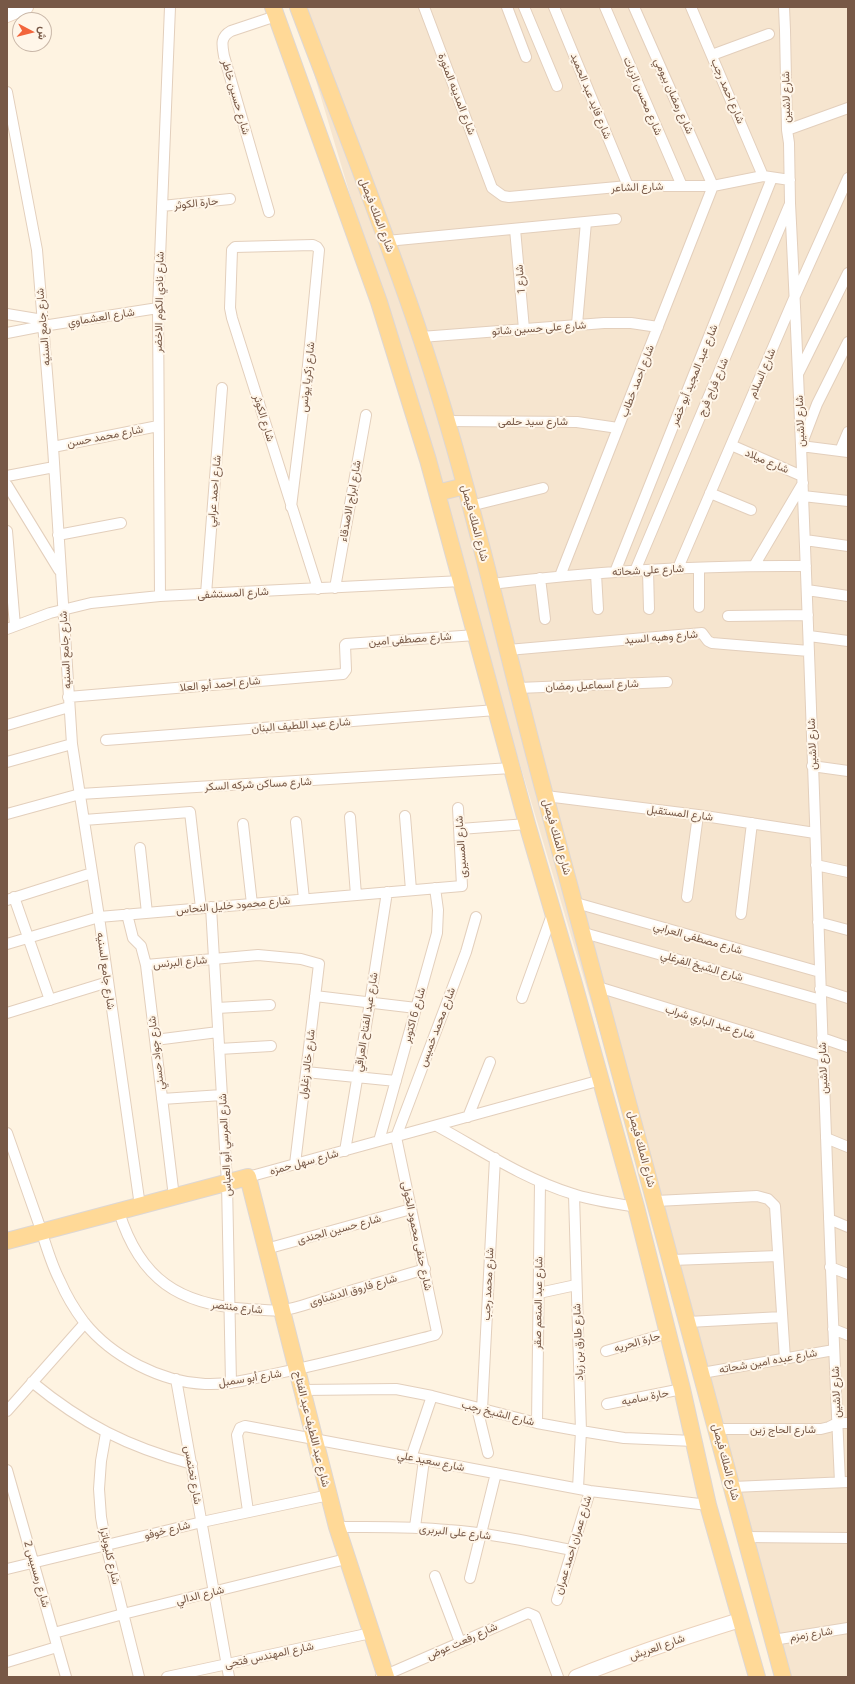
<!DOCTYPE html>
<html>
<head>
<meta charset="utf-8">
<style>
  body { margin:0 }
  #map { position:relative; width:855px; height:1684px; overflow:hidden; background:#fef3e1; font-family:"Exo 2",Vazirmatn,sans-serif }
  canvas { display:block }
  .frame { position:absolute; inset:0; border:8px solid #775846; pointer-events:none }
  .north { position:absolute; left:12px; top:12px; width:40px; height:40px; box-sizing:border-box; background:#fff6e9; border:1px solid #c9b7a8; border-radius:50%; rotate:97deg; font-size:11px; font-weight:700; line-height:16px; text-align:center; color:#775846 }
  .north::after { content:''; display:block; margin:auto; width:14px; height:18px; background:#f2653c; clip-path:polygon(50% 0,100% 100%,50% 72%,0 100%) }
</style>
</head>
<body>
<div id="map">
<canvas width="855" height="1684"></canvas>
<div class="frame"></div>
<div class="north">ش</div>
</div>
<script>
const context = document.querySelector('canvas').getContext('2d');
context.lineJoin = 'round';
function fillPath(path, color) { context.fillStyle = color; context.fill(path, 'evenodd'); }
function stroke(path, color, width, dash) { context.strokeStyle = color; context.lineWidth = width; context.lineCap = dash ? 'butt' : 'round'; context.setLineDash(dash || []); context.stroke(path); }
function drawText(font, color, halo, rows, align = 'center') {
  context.font = font + ' "Exo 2",Vazirmatn,sans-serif'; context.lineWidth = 4; context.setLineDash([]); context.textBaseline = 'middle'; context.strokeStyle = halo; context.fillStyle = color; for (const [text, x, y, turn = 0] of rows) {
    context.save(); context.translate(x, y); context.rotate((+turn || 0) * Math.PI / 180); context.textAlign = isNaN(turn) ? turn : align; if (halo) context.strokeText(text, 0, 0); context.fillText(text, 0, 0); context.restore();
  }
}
fillPath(new Path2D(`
  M 294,7 L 848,7 L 848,1677 L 790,1677 L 619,1096 Z`), '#f6e5cf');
const street = new Path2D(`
  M 424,7 L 492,188 L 503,196 L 509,197 L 628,186 L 713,186 L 763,176 L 790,180
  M 507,7 L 526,57
  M 524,7 L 557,86
  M 554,7 L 628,186
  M 605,7 L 682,186
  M 691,7 L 763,176
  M 784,7 L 785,30 L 787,130 L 789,143 L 790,203 C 812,629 820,1056 840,1482
  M 712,55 L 769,34
  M 7,92 L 37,250 L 53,447 L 72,744 L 99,917 L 140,1206
  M 787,130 L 848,108
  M 162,206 L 230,199
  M 269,212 L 224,56 C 222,45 220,37 231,31 L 276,16
  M 515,229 L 524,329
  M 387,241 L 616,219
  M 7,314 L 43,320
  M 577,324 L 586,222
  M 7,333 L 43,326 L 158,308
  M 421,337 L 604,323 L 631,323 L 658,327
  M 848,342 L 817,404 L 801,446 L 848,452
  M 799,372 L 848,273
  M 447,421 L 577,422 L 618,428
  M 731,445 L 802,476
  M 53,447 L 158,426
  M 840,451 L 848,432
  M 7,476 L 54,467
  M 7,485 L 59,570
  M 710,493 L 751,510
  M 803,496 L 848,501
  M 470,506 L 543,488
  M 291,507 L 306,386 L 319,250 L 317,247 L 313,245 L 235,247 L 232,250 L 230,308 L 232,318 L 318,589
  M 7,531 L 15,626
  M 58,535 L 121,523
  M 805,540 L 848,546
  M 754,566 L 803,483
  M 678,568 L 795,296 L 848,178
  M 699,568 L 699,607
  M 648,570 L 649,609
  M 635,571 L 789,206
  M 615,572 L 772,178
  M 596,574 L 598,609
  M 560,576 L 713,186 L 634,7
  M 540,578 L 545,619
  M 491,584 C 596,571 701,565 806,566
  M 335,588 L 366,415
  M 807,590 L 848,596
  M 206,594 L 222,388
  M 160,596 L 158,308 L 170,7
  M 728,616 L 808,615
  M 7,629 L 50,613 L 91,603 L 160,596 L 462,581
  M 809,636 L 848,641
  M 508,650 L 702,633 L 708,641 L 712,643 L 809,651
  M 518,688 L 667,682
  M 68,697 L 343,674 L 346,670 L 345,645 L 346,644 L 476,635
  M 7,725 L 69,707
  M 106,740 L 496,710
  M 7,762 L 72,744
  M 812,766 L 848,771
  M 546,796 L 698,815 L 815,833
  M 7,814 L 80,794 L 512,768
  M 405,816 L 411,890
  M 350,817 L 356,895
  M 84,820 L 190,812 L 201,908
  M 296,822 L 304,899
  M 243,824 L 252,904
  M 460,829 L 527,824
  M 140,848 L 147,913
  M 816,865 L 848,872
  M 14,897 L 50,1000
  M 687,897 L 698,815
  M 7,900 L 92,873
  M 576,903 L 820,972
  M 211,907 L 227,1183 L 231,1383
  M 127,914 L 133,938 L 141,946 L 146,965 L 174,1197
  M 741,914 L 752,823
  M 818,922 L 848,930
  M 584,933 L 821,1000
  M 7,944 L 99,917 L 462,886 L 458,808
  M 146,965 L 258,955 L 301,959 L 319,964 L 295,1164
  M 598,987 L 823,1056
  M 820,989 L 848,998
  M 315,996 L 416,1008
  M 522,998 L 553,912
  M 217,1008 L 270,1005
  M 7,1013 L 108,982
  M 822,1038 L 848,1047
  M 155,1040 L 218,1032
  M 219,1049 L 271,1046
  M 306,1072 L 396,1081
  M 162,1099 L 222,1095
  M 468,1117 L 490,1062
  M 437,1126 C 481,1150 524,1179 573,1194 C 593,1201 615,1203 636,1207
  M 7,1133 C 18,1165 29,1196 40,1227 C 46,1245 51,1264 60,1281 C 66,1295 75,1310 84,1322 C 112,1357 161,1382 205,1384 C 228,1385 251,1379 274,1374 C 328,1363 381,1349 435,1335 L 437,1332 L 396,1137 L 466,952 L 476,917
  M 826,1138 L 848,1147
  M 379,1141 L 437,933 L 438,910 L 435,888
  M 345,1151 L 370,1002 L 387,892
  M 248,1177 L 601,1080
  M 574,1195 L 581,1431 L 578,1488
  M 656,1201 L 757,1196 L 768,1199 L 775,1206 L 785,1359
  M 119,1212 C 140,1279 179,1305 248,1309 C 259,1309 271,1312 282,1310 C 296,1309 312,1302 326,1298 C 359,1288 392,1279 425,1269
  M 829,1219 L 848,1227
  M 266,1249 L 411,1209
  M 672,1260 L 778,1256
  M 830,1267 L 848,1274
  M 539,1293 L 576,1285
  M 688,1322 L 782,1317
  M 833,1329 L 848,1335
  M 606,1351 L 668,1333
  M 702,1373 L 834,1350
  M 176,1379 L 229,1677
  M 32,1382 C 83,1424 128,1447 192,1464
  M 302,1390 L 396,1389 L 432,1396 L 537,1423 L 581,1431 L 624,1438 L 694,1441
  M 607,1404 L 682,1389
  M 477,1408 L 488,1453
  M 482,1410 L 495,1158
  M 7,1411 L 85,1323
  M 537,1423 L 540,1182
  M 717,1429 L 821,1429 L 829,1427 L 837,1423 L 848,1423
  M 106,1433 L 101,1461 L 99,1489 L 101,1517 L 106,1545 L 139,1677
  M 411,1458 L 432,1396
  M 7,1470 L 66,1677
  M 733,1487 L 848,1482
  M 248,1511 L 237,1435 L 240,1428 L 245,1426 L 590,1491 L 708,1505
  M 337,1527 C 374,1527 411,1526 448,1530 C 489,1533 531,1542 572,1550
  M 415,1527 L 424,1460
  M 746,1537 L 848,1538
  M 7,1569 L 202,1522 L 329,1495
  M 435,1576 L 460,1642
  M 470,1578 L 496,1473
  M 557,1600 L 590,1491
  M 54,1633 L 123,1614 L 346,1559
  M 773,1640 L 848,1628
  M 7,1662 L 57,1647
  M 167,1677 L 371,1633
  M 381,1677 L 528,1613 L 535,1616 L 558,1677`);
const secondary = new Path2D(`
  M 7,15 L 26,7
  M 576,1677 C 630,1655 685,1637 740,1620`);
const primary = new Path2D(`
  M 273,7 L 379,302 L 428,460 L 527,824 L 574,984 L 636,1207 L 682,1389 L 708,1505 L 757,1677
  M 298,7 C 339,116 383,224 420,335 C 471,487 504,644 546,799 C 626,1091 704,1384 783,1677
  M 437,493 L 465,486
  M 7,1241 L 248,1177 L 337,1527 L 386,1677`);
stroke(street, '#e3cfbc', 12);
stroke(secondary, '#ebd2bc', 16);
stroke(primary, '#ded7d3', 18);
stroke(street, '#fff', 10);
stroke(secondary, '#fff', 14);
stroke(primary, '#ffd997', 16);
drawText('11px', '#775846', '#fff6e9', [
  ["شارع احمد رجب",728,91,67],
  ["شارع المدينه المنورة",457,94,69],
  ["شارع فايد عبد الحميد",591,96,68],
  ["شارع محسن الزيات",643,96,67],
  ["شارع رمضان بيومي",674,96,66],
  ["شارع حسين خاطر",236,97,74],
  ["شارع لاشين",786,97,-91],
  ["شارع الشاعر",637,187,-2],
  ["حارة الكوثر",196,203,-6],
  ["شارع الملك فيصل",377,215,69],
  ["شارع 1",520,279,-95],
  ["شارع نادي الكوم الاخضر",159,302,-89],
  ["شارع العشماوي",101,317,-9],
  ["شارع جامع السنيه",43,327,-95],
  ["شارع على حسين شاتو",539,328,-4],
  ["شارع السلام",762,373,-67],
  ["شارع عبد المجيد أبو خضر",694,375,-68],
  ["شارع زكريا يونس",307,377,-84],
  ["شارع احمد خطاب",637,381,-69],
  ["شارع فراج فرج",713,387,-67],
  ["شارع الكوثر",264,418,73],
  ["شارع سيد حلمى",533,421],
  ["شارع لاشين",800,421,-92],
  ["شارع محمد حسن",105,436,-11],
  ["شارع ميلاد",767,461,23],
  ["شارع احمد عرابي",214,491,-85],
  ["شارع ابراج الاصدقاء",350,501,-80],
  ["شارع الملك فيصل",475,523,75],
  ["شارع على شحاته",648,570,-3],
  ["شارع المستشفى",233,593,-3],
  ["شارع وهبه السيد",661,637,-5],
  ["شارع مصطفى امين",410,639,-4],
  ["شارع جامع السنيه",65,650,-93],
  ["شارع احمد أبو العلا",220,684,-5],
  ["شارع اسماعيل رمضان",592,685,-2],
  ["شارع عبد اللطيف البنان",301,725,-4],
  ["شارع لاشين",812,744,-92],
  ["شارع مساكن شركه السكر",258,784,-3],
  ["شارع المستقبل",680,813,7],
  ["شارع الملك فيصل",557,837,74],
  ["شارع المسيرى",461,847,-94],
  ["شارع محمود خليل النحاس",233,905,-5],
  ["شارع مصطفى العرابي",698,938,16],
  ["شارع البرنس",180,962,-5],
  ["شارع الشيخ الفرغلي",702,966,16],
  ["شارع جامع السنيه",106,971,82],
  ["شارع 6 اكتوبر",414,1015,-74],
  ["شارع عبد الفتاح العراقي",366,1022,-81],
  ["شارع عبد الباري شراب",710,1022,17],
  ["شارع محمد خميس",437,1027,-69],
  ["شارع جواد حسني",156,1053,-97],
  ["شارع خالد زغلول",307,1064,-83],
  ["شارع لاشين",823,1068,-92],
  ["شارع المرسي أبو العباس",225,1145,-93],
  ["شارع الملك فيصل",642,1149,75],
  ["شارع سهل حمزه",304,1162,-15],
  ["شارع حسين الجندى",339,1229,-15],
  ["شارع حنفى محمود الخولى",417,1236,78],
  ["شارع محمد رجب",488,1284,-87],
  ["شارع فاروق الدشناوى",353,1290,-16],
  ["شارع عبد المنعم صقر",538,1303,-89],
  ["شارع منتصر",237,1307,6],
  ["شارع طارق بن زياد",578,1342,-92],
  ["حارة الحريه",637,1342,-16],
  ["شارع عبده امين شحاته",768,1361,-10],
  ["شارع أبو سمبل",250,1378,-9],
  ["شارع لاشين",836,1392,-92],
  ["حارة ساميه",645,1397,-11],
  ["شارع الشيخ رجب",498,1413,14],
  ["شارع عبد اللطيف عبد الفتاح",312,1429,76],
  ["شارع الحاج زين",783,1429],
  ["شارع سعيد علي",431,1461,11],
  ["شارع الملك فيصل",726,1462,75],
  ["شارع تحتمس",193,1475,80],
  ["شارع خوفو",167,1530,-14],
  ["شارع على البربرى",455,1532,6],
  ["شارع عمران احمد عمران",573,1545,-73],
  ["شارع كليوباترا",110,1556,77],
  ["شارع رمسيس 2",37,1574,74],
  ["شارع الدالي",200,1595,-14],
  ["شارع زمزم",811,1634,-9],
  ["شارع رفعت عوض",462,1641,-24],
  ["شارع العريش",657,1647,-19],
  ["شارع المهندس فتحى",269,1655,-12]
]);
</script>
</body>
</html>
